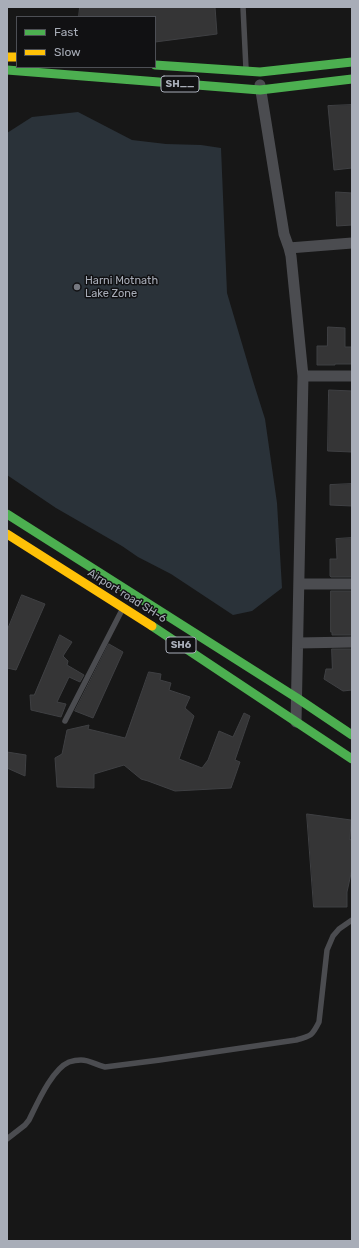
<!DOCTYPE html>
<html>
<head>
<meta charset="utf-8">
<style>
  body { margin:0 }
  #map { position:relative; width:359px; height:1248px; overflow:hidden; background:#171717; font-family:Rubik,sans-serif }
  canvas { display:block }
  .frame { position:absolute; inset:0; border:8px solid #a8adb8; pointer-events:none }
  .legend { position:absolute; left:16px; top:16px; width:140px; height:52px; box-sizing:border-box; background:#111113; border:1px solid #4d4f55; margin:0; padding:5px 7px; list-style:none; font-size:12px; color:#a8adb8 }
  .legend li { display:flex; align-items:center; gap:8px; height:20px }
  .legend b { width:20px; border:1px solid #4d4f55 }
</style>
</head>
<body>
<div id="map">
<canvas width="359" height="1248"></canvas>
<div class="frame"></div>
<ul class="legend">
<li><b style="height:5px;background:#4caf50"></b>Fast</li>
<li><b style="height:5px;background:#ffc107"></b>Slow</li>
</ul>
</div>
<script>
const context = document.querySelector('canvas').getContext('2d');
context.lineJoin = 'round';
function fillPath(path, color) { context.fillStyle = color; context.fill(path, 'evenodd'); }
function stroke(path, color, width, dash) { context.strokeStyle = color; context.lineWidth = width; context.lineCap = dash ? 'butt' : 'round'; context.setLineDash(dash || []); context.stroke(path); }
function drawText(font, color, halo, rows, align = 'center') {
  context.font = font + ' Rubik,sans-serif'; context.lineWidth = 3; context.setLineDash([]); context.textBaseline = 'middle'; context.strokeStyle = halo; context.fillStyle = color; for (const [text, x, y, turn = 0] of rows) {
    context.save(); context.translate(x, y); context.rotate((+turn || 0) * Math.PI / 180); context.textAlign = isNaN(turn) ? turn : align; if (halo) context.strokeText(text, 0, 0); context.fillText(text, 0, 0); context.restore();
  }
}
fillPath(new Path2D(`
  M 78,112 L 132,140 L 166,144 L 201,145 L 221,148 L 227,293 L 253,381 L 265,419 L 277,503 L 282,588 L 252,611 L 233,615 L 171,574 L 138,557 L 122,546 L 56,508 L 7,475 L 7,133 L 32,117 Z`), '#2a3239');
const building = new Path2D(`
  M 80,7 L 215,7 L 217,34 L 155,42 L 155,17 L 79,17 Z
  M 352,105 L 352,168 L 334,170 L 328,106 Z
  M 336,192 L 352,193 L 352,225 L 337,226 Z
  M 328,327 L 345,328 L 345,347 L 352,347 L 352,364 L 335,364 L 335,365 L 317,365 L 317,346 L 327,346 Z
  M 329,390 L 352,391 L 352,452 L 328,451 Z
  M 352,484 L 352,506 L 330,505 L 330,485 Z
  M 352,538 L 352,577 L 331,577 L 330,576 L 330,559 L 337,559 L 336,539 Z
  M 331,591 L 352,591 L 352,635 L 332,635 L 332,632 L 331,632 Z
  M 22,595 L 45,604 L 16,670 L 7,668 L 7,631 Z
  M 60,635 L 72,642 L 63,656 L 68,661 L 67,665 L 84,675 L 80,682 L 69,677 L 57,702 L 66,704 L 61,717 L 31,710 L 30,695 L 34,695 Z
  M 109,644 L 123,652 L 93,718 L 75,711 Z
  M 332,649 L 352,649 L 352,690 L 343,691 L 324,679 L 326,669 L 332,669 Z
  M 149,672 L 161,674 L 160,680 L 171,683 L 169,690 L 190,697 L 185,708 L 194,716 L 179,759 L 202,768 L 208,760 L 219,731 L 233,737 L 244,713 L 250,716 L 235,760 L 240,762 L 231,788 L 175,791 L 148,781 L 141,779 L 124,765 L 94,774 L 94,788 L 57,787 L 55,758 L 62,754 L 67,730 L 89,725 L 88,729 L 125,738 Z
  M 7,752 L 26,755 L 25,776 L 7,768 Z
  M 307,814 L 351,820 L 350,840 L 352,839 L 352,869 L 347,892 L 347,907 L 314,907 Z`);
fillPath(building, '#353536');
stroke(building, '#3f4043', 1);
stroke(new Path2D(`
  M 243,7 L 246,69
  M 65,721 L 122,610
  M 7,1139 L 25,1125 L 29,1120 C 37,1104 52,1069 69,1062 C 72,1061 78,1060 81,1060 C 90,1060 96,1065 105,1067 L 160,1060 L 296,1040 C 311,1036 312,1036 319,1022 L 327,950 L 333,936 L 339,929 L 352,920`), '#4b4c50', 5.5);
stroke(new Path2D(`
  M 260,85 L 284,234 L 289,248 L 352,243
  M 289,248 L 291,256 L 303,376
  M 299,584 L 352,584
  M 298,643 L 352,642
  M 296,722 L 303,376 L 352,376`), '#4b4c50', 11);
stroke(new Path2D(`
  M 155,65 L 260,72 L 352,62
  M 7,70 L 260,90 L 352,79
  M 7,514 L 297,698 L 352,735
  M 152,626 L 352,759`), '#4caf50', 9);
stroke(new Path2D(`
  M 7,57 L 17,57
  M 7,534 L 152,626`), '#ffc107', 9);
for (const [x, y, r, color] of [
  [77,287,4,"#757880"]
]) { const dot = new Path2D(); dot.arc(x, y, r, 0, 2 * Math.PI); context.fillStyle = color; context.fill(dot); stroke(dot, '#111113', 1.5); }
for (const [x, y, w] of [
  [180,84,38],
  [181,645,30]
]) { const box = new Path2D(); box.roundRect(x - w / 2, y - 8, w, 16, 3); context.fillStyle = '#111113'; context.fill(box); stroke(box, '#a8adb8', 1); }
drawText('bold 10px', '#a8adb8', null, [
  ["SH__",180,84],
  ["SH6",181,645]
]);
drawText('11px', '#a8adb8', '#111113', [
  ["Harni Motnath",85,281],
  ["Lake Zone",85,294]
], 'left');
drawText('11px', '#a8adb8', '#111113', [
  ["Airport road SH-6",127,596,32]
]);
</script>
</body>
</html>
